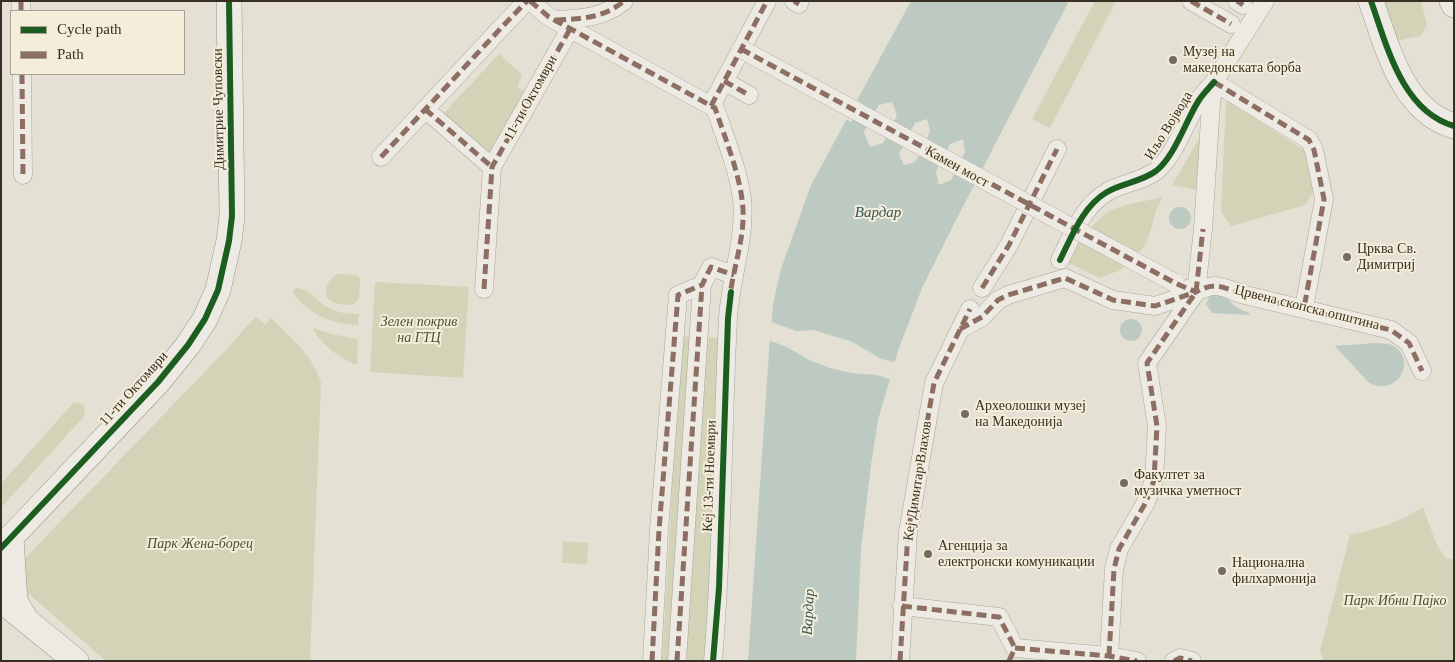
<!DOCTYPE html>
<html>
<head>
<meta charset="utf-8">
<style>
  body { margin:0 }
  #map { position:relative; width:1455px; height:662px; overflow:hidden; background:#e4e0d3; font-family:Georgia,serif }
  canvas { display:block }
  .frame { position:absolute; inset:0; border:2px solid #392e23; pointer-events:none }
  .legend { position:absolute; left:10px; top:10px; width:175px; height:65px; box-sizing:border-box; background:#f3edda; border:1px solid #a9a191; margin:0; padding:6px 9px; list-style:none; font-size:15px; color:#392e23 }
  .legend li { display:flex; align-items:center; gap:10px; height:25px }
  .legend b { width:25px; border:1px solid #a9a191 }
</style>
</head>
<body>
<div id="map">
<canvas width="1455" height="662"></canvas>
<div class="frame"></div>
<ul class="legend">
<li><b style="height:6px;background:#1b5e20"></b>Cycle path</li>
<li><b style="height:6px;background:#8d6e63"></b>Path</li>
</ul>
</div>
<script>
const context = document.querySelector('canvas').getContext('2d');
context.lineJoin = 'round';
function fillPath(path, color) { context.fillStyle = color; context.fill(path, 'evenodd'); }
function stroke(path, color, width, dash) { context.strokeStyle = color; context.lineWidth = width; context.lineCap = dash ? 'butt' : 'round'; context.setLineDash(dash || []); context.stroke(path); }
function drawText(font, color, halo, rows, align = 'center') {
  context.font = font + ' Georgia,serif'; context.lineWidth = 4; context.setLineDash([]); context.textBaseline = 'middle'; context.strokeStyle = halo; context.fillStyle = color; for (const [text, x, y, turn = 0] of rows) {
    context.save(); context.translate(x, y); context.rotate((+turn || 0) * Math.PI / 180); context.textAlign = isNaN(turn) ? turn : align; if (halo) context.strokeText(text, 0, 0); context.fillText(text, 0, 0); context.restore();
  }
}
fillPath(new Path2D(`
  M 1095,1 L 1116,1 L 1050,128 L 1032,119 Z
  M 1383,1 L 1421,1 L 1427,25 L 1421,36 L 1396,41 Z
  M 499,54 L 522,74 L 517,88 L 527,92 L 490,156 L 442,115 Z
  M 1226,100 L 1304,150 L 1313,192 L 1305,205 L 1231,226 L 1221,212 Z
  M 1201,137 L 1199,190 L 1172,185 L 1199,139 Z
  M 1163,197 L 1156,210 L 1150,233 L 1144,247 L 1121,270 L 1099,278 L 1069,263 C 1078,244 1093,219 1114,209 C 1128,203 1148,201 1163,197 Z
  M 337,274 L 356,275 L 360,278 L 359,298 L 353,305 L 338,304 L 327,298 C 324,287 328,280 337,274 Z
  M 375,282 L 469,287 L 463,378 L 370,372 Z
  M 296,288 C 308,288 317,301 327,307 C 337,313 347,314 359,314 L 358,325 C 337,324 323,320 306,307 C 301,302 295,298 293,292 Z
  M 256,316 L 265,325 L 271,318 C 291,338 313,355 321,383 L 310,661 L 106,661 L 22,588 L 20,569 L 26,557 L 226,350 Z
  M 314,328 L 331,334 L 358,339 L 357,365 C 339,358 323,346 313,330 Z
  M 681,336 L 722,338 L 705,661 L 662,661 Z
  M 74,402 L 84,404 L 85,415 L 1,508 L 1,484 Z
  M 1423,507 L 1436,543 L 1446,559 L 1454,559 L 1454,661 L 1324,661 L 1320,651 L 1350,535 C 1377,529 1401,522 1423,507 Z
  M 563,541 L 588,543 L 587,564 L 562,563 Z`), '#d2d3b7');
fillPath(new Path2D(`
  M 911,1 L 1069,1 L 956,220 L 922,288 L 898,351 L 878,420 L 871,465 L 861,549 L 856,661 L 748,661 L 770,337 L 773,304 L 781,269 L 811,185 Z
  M1169 218a11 11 0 1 1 22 0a11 11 0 1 1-22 0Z
  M 1211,294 L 1225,295 L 1233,305 L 1250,314 L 1249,315 L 1212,313 L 1206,304 Z
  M1120 330a11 11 0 1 1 22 0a11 11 0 1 1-22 0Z
  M 1376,343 C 1381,344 1387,343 1392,345 C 1419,359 1397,399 1368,382 L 1335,346 Z`), '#bccac2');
fillPath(new Path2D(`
  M 854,98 L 862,103 L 861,106 L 874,113 L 879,105 L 892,102 L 897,115 L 893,123 L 910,133 L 915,123 L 927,119 L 930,131 L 926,141 L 946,152 L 950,144 L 963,139 L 965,152 L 951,180 L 939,185 L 936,172 L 939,165 L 920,154 L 915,162 L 904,165 L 899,154 L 903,146 L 887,136 L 883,143 L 870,147 L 864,132 L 867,126 L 853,118 L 851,122 L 844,118 Z
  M 769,321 L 796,331 L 813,330 L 850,341 L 882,359 L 897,363 L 892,380 L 877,375 L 851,373 L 830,368 L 809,360 L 787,347 L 768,340 Z`), '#e4e0d3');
const street = new Path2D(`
  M 21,1 L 21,11
  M 530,1 L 549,17 L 715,108 C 725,137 738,169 742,199 C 746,239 730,279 728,319 C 722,433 723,547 713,661
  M 794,1 L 799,4
  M 1191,1 L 1231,24
  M 1237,1 L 1243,5
  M 555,20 C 580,19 603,18 624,1
  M 22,74 L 23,175
  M 724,81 L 749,95
  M 711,106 L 767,1
  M 425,109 L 492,167
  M 381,157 L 501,28 L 527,1
  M 1060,260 C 1072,236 1083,206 1107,192 C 1122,183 1141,182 1156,171 C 1175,156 1186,120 1199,100 C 1203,94 1209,88 1214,82 L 1309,140 L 1314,150 L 1324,199 L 1304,308
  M 982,288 L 1009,245 L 1057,149
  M 484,289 L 492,167 L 570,29
  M 1187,289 L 1196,292 C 1215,282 1221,286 1241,294 L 1391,330 L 1409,343 L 1422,371
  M 960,329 L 982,317 L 998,300 L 1008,295 L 1065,278 L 1113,300 L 1155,306 L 1196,292
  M 902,606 L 999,617 L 1015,648
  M 1015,648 L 1109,656 L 1137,661
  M 1109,656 L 1114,569 L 1119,549 L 1146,502 L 1154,480 L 1157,426 L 1147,363 L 1196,292 L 1203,229 L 1211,104 L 1214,82 L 1265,1
  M 652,661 L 659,530 L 678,295 L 702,285 L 711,267 L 734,275
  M 677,661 L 702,285
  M 900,661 L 908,532 L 934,383 L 970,309
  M 1174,661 L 1180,658 L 1192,661`);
const secondary = new Path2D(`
  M 1371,1 C 1387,46 1402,111 1454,126
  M 1452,1 L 1454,5
  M 11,539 L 15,601 L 25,618
  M 1,548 L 158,382 L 188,345 L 205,319 L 218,290 L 229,241 L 232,216 L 229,1
  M 1,600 L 76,661`);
stroke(street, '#aaa59b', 19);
stroke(secondary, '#9a958b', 26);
stroke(street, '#edeae3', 18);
stroke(secondary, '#edeae3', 25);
const streetBridge = new Path2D(`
  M 741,49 L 1175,283`);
stroke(streetBridge, '#aaa59b', 19, []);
stroke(streetBridge, '#edeae3', 18);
stroke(new Path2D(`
  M 21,1 L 21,11
  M 530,1 L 549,17 L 715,108 C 726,141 745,186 743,220 C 742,245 733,271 730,296
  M 794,1 L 799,4
  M 1191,1 L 1231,24
  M 1237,1 L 1243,5
  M 556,20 C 581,19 604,18 624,1
  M 741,49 L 1175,283 L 1196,292 C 1215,282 1221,286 1241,294 L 1391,330 L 1409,343 L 1422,371
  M 22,74 L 23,175
  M 724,81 L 749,95
  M 1214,82 L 1309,140 L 1314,150 L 1324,199 L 1304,308
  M 711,106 L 767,1
  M 425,109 L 492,167
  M 381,157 L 501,28 L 527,1
  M 982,288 L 1009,245 L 1057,149
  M 484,289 L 492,167 L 570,29
  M 960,329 L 982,317 L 998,300 L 1008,295 L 1065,278 L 1113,300 L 1155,306 L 1196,292
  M 902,606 L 999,617 L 1015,648
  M 1015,648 L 1109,656 L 1137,661
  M 1109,656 L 1114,569 L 1119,549 L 1146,502 L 1154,480 L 1157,426 L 1147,363 L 1196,292 L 1203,229
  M 652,661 L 659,530 L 678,295 L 702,285 L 711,267 L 734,275
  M 677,661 L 702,285
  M 900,661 L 908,532 L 934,383 L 970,309
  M 1009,661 L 1015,648
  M 1174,661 L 1180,658 L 1192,661`), '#8d6e63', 5, [10, 5]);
stroke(new Path2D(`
  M 1371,1 C 1387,46 1402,111 1454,126
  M 1060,260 C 1072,236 1083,206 1107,192 C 1122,183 1141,182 1156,171 C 1175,156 1186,120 1199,100 C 1203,94 1209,88 1214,82
  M 1,548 L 158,382 L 188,345 L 205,319 L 218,290 L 229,241 L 232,216 L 229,1
  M 713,661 L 719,588 L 728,318 L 731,292`), '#1b5e20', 6);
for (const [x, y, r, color] of [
  [1173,60,5,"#756c61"],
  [1347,257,5,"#756c61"],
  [965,414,5,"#756c61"],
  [1124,483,5,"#756c61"],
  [928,554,5,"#756c61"],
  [1222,571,5,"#756c61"]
]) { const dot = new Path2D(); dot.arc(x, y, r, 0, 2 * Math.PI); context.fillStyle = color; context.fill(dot); stroke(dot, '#f3edda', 2); }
drawText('14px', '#392e23', '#f3edda', [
  ["Музеј на",1183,52],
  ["македонската борба",1183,68],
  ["Црква Св.",1357,249],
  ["Димитриј",1357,265],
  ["Археолошки музеј",975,406],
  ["на Македонија",975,422],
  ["Факултет за",1134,475],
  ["музичка уметност",1134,491],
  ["Агенција за",938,546],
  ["електронски комуникации",938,562],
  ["Национална",1232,563],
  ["филхармонија",1232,579]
], 'left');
drawText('14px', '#392e23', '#f3edda', [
  ["11-ти Октомври",531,98,-61],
  ["Димитрие Чуповски",219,109,-91],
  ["Иљо Војвода",1169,126,-58],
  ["Камен мост",957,167,29],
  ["Црвена скопска општина",1307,308,14],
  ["11-ти Октомври",134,389,-48],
  ["Кеј 13-ти Ноември",710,476,-88],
  ["Кеј Димитар Влахов",918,481,-81]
]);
drawText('italic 14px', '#49542b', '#f3edda', [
  ["Зелен покрив",419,322],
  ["на ГТЦ",419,338],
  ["Парк Жена-борец",200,544],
  ["Парк Ибни Пајко",1395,601]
]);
drawText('italic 15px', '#335856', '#f3edda', [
  ["Вардар",878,213],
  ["Вардар",809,612,-87]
]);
</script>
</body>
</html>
